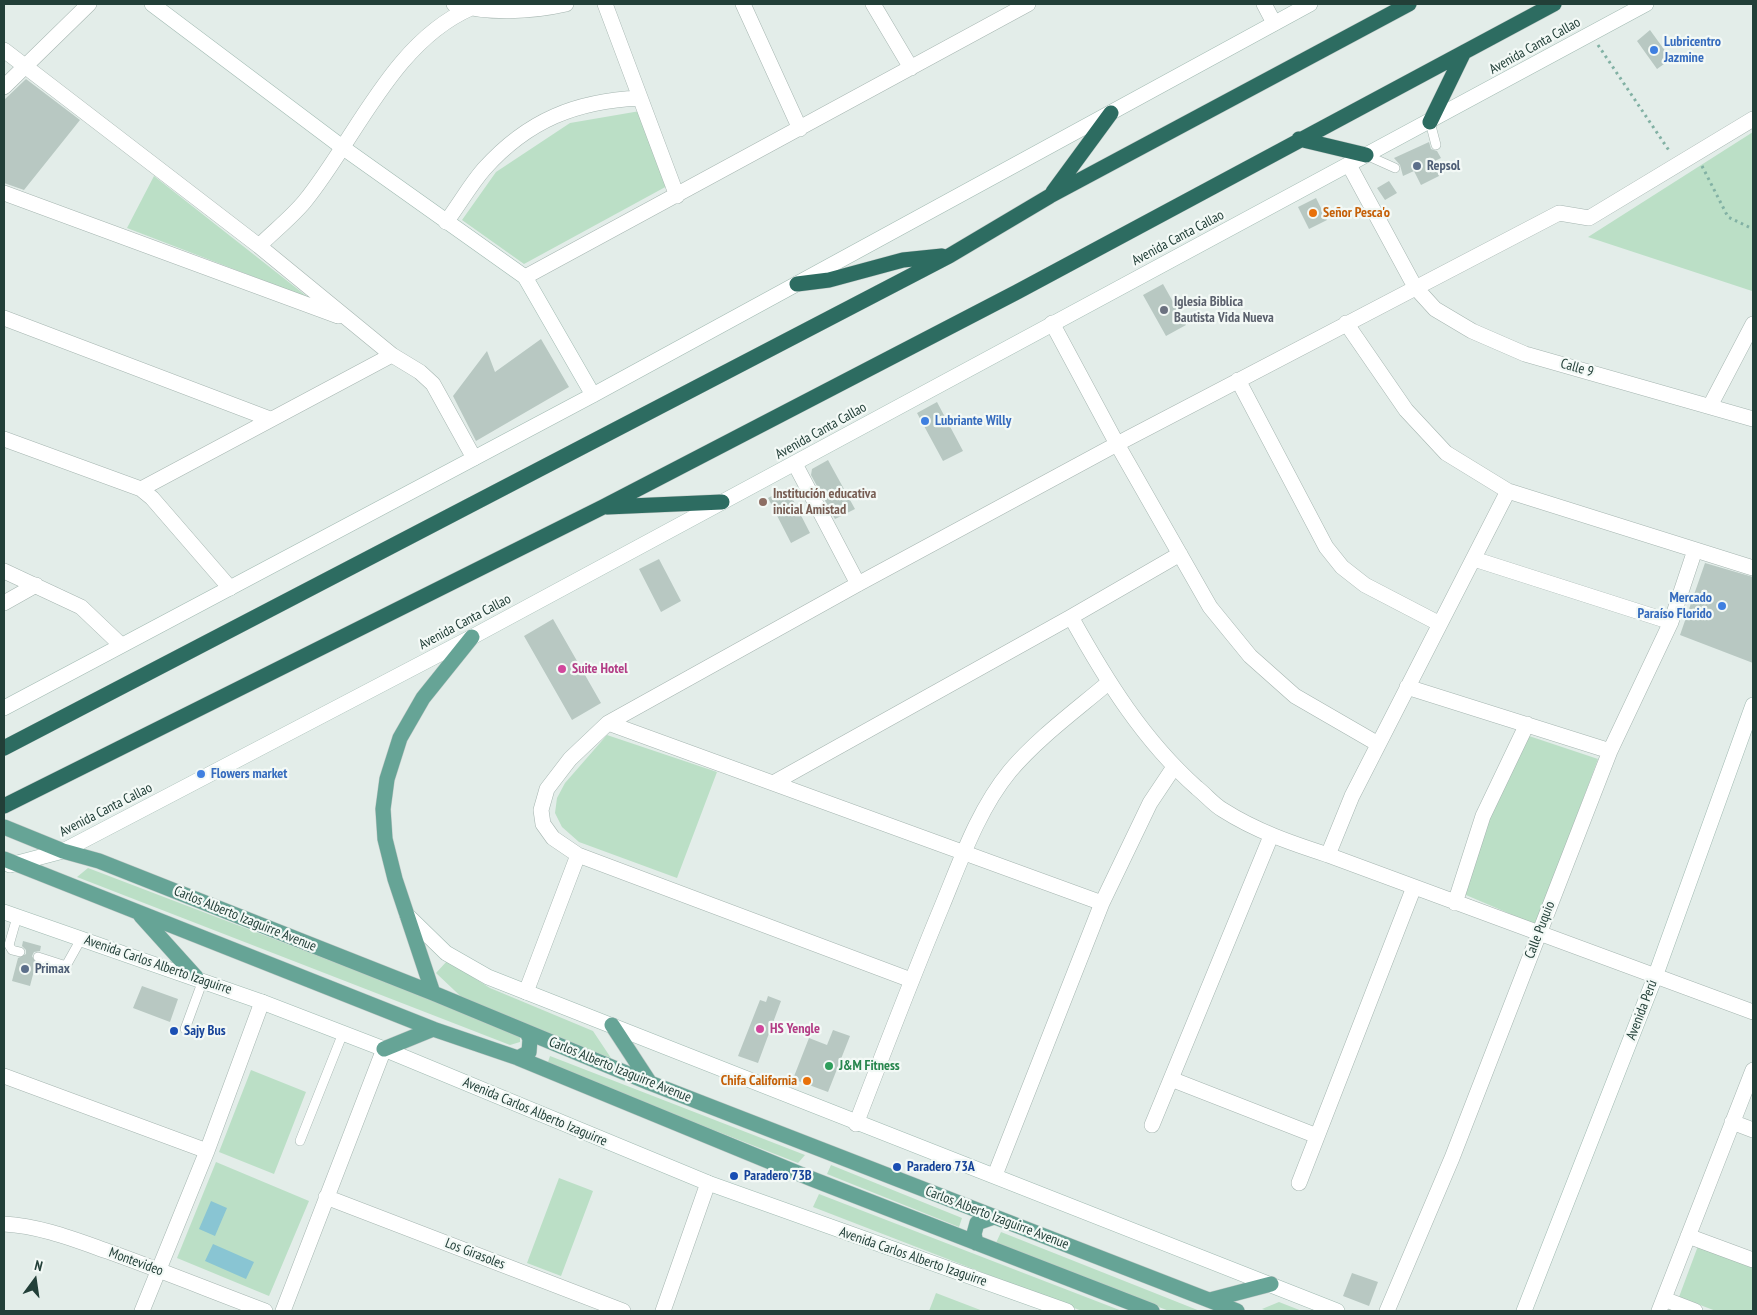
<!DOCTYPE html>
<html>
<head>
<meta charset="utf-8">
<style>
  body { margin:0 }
  #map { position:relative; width:1757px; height:1315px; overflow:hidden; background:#e3ede9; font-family:"PT Sans Narrow",sans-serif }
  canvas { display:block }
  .frame { position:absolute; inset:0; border:5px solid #223f38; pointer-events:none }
  .north { position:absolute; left:10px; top:1255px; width:50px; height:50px; -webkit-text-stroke:4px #f3f9f6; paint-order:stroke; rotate:14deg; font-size:14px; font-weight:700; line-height:20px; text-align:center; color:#223f38 }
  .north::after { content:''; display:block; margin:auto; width:18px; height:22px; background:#223f38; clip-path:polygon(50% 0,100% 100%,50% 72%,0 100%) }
</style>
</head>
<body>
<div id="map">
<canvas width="1757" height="1315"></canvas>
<div class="frame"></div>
<div class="north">N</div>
</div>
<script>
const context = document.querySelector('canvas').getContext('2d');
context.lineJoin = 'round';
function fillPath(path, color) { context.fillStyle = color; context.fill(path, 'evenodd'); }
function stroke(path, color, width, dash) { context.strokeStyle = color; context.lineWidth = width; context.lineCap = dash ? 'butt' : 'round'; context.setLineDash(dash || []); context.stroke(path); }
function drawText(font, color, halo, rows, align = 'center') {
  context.font = font + ' "PT Sans Narrow",sans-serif'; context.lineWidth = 4.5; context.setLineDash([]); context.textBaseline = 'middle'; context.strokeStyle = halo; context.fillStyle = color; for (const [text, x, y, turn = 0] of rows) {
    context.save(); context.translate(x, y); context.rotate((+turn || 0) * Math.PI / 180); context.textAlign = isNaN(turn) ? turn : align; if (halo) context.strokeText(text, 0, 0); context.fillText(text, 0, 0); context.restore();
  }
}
fillPath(new Path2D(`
  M 640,111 L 669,185 L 524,264 L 462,220 L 496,172 L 570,123 Z
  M 1753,132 L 1752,291 L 1588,237 Z
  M 154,176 L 309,298 L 127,228 Z
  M 607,735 L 717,772 L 677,878 L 579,842 L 562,827 L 555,813 L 557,798 L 565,783 Z
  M 1529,736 L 1598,759 L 1536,925 L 1459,892 L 1490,810 Z
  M 88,868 L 520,1033 L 520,1042 L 510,1045 L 77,877 Z
  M 447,961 L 490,988 L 593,1031 L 611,1058 L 472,1007 L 436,973 Z
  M 550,1056 L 805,1155 L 798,1163 L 547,1065 Z
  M 251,1070 L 306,1092 L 274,1174 L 219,1152 Z
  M 216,1162 L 309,1201 L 269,1296 L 177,1258 Z
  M 831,1165 L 962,1218 L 959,1227 L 827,1174 Z
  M 559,1178 L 593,1191 L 561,1276 L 527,1263 Z
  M 819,1194 L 1122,1311 L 1082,1311 L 813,1207 Z
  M 1001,1232 L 1200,1311 L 1169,1311 L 996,1243 Z
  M 1698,1246 L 1753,1267 L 1753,1311 L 1716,1311 L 1679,1297 Z
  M 936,1293 L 983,1311 L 929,1311 Z
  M 1279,1302 L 1302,1311 L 1268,1311 L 1262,1309 Z`), '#bbdfc6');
fillPath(new Path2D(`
  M 211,1201 L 227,1208 L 215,1236 L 199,1229 Z
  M 213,1244 L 254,1262 L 246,1279 L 205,1261 Z`), '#89c5d3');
fillPath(new Path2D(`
  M 1650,30 L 1671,59 L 1657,69 L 1637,41 Z
  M 26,79 L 80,120 L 24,190 L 4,183 L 4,100 Z
  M 1429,142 L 1431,149 L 1437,151 L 1441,158 L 1433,162 L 1439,176 L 1421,185 L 1414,171 L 1403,176 L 1400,165 L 1394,158 Z
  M 1389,181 L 1397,193 L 1385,200 L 1377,188 Z
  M 1316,198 L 1327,220 L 1309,229 L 1298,207 Z
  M 1163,284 L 1186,325 L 1166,336 L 1143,295 Z
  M 541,339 L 569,387 L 476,441 L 453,396 L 487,351 L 495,372 Z
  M 937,402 L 963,451 L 943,461 L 917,413 Z
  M 828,460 L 855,509 L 835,519 L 811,475 L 812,469 Z
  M 787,488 L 810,533 L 791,543 L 768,498 Z
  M 659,559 L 681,601 L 661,612 L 639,569 Z
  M 1705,563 L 1753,577 L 1753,663 L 1680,635 Z
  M 553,619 L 601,703 L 572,720 L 524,636 Z
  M 23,941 L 41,946 L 40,951 L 34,952 L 32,956 L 36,963 L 30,986 L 12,981 L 18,958 L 26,954 L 26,950 L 22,946 Z
  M 142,986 L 178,999 L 170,1022 L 133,1008 Z
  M 768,996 L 781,1001 L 758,1063 L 738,1056 L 760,1000 L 766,1002 Z
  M 833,1030 L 850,1036 L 828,1092 L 793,1079 L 809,1038 L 827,1045 Z
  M 1352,1273 L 1378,1282 L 1369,1306 L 1343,1296 Z`), '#b8c8c2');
const lane = new Path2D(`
  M 1430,122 L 1436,145
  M 1366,155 L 1395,168
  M 17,917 L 9,945 L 12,950 L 20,952
  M 38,957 L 63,965 L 67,964 L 81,939
  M 185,1029 L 203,980
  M 300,1141 L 343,1033`);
const street = new Path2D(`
  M 454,4 C 489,14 531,12 566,4
  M 605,4 L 677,196
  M 743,4 L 800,129
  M 873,4 L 911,68
  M 1264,4 L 1274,23
  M 4,50 L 259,246 L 392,355 L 420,372 L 433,384 L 474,458
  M 4,87 L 89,4
  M 1349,165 L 1415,287 L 1435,309 L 1472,331 L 1525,354 L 1753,419
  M 4,193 L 338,316
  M 446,222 C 459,205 470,185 484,169 C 528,120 576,101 640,98
  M 259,246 C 274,231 292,217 305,201 C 356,138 393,42 471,8
  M 525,277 L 1028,4
  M 4,318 L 270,419
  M 1052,323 L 1117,444 L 1210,607 L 1250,656 L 1295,696 L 1378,744
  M 1346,323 L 1406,410 L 1446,453 L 1508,491 L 1753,568
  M 1238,380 L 1326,547 L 1342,567 L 1365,585 L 1440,624
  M 1710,406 L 1753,324
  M 4,439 L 141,489 L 152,498 L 230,588
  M 795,464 L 858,584
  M 141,489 L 392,355
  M 1474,559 L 1671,622
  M 4,571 L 81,607 L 121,645
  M 4,603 L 36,585
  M 1071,617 C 1106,680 1143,740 1197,788 C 1206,795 1214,805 1223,810 C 1256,831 1291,843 1328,855 L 1753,1012
  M 1407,687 L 1610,751
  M 608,723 L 1102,903
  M 775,782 L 1071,617 L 1180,554
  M 1328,855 L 1352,796 L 1508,491
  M 1455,903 L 1483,816 L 1527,724
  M 911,980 L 578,855 L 553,838 L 543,824 L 541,810 L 547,789 L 570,759 L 608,723 L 858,584 L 1117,444 L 1559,213 L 1589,218 L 1753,119
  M 526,992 L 578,855
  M 4,1076 L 207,1151
  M 1171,1079 L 1317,1136
  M 1732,1122 L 1753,1130
  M 856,1124 C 884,1051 912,978 942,906 C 961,860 978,810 1010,771 C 1038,738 1075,711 1108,683
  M 1152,1125 L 1271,836
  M 995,1175 L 1102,903 L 1150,803 L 1174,767
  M 1299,1183 L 1414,887
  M 326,1197 L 623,1311
  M 4,1224 C 40,1226 73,1239 107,1251 C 160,1270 212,1291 265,1311
  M 1688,1236 L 1753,1260
  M 1664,1299 L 1695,1311
  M 142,1311 L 207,1151 L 262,1002
  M 283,1311 L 384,1049
  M 663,1311 L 708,1183
  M 1387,1311 L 1452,1158 L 1610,751 L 1671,622 L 1695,550
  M 1659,1311 L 1753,1070`);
const secondary = new Path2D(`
  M 152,4 L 342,147 L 525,277 L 593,395
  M 4,708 L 593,395 L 1310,4
  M 10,865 L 63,851 L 472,637 L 1646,4
  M 4,912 L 262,1002 L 384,1049 L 708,1183 L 1067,1311
  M 407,915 L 446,953 L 488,977 L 1337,1311
  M 1524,1311 L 1655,977 L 1753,705`);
const primary = new Path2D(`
  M 4,827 L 63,851 L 99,861 L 433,993 L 650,1083 L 1237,1311
  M 4,859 L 433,1029 L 518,1058 L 812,1179 L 1152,1311
  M 141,916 L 196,977
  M 433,993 L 395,879 L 385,839 L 383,809 L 387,779 L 400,738 L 423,698 L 472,637
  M 612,1025 L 650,1083
  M 384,1049 L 433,1029
  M 518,1058 L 529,1052 L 530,1039 L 527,1032
  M 976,1243 L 974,1234 L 977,1223 L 994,1217
  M 1210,1300 L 1271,1284`);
const highway = new Path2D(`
  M 1430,122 L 1464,52
  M 1299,139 L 1366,155
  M 1053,192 L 1111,113
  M 797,284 L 829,280 L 903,260 L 942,256
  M 607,507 L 722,502
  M 4,748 L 949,256 L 1050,196 L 1409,4
  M 4,806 L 603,507 L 1017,292 L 1554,4`);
stroke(lane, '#a5b5b0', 10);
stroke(street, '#a5b5b0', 16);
stroke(secondary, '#a0b9b1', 16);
stroke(primary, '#c1c9c7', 16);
stroke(highway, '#c1c9c7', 16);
stroke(new Path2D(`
  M 1598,45 L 1670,152
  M 1702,166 L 1728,217 L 1753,229`), '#82b1a4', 3, [2.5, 4]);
stroke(lane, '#fff', 9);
stroke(street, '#fff', 15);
stroke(secondary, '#fff', 15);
stroke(primary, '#66a496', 15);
stroke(highway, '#2d6c61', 15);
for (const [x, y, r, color] of [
  [1654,50,5,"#3f7fe0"],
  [1417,166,5,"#5c6f8a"],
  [1313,213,5,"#e8710a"],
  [1164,310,5,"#6b7280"],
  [925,421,5,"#3f7fe0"],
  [763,502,5,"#8d6e63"],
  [1722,606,5,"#3f7fe0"],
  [562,669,5,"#d1479c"],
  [201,774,5,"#3f7fe0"],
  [25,969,5,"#5c6f8a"],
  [760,1029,5,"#d1479c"],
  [174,1031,5,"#1a4fb4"],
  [829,1066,5,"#2e9e5b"],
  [807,1081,5,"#e8710a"],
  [897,1167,5,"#1a4fb4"],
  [734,1176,5,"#1a4fb4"]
]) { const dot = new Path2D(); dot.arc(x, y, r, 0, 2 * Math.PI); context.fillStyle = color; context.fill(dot); stroke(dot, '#f3f9f6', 2); }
drawText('bold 14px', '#366cbe', '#f3f9f6', [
  ["Lubricentro",1664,42],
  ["Jazmine",1664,58],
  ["Lubriante Willy",935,421],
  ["Mercado",1712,598,"right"],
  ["Paraíso Florido",1712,614,"right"],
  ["Flowers market",211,774]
], 'left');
drawText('14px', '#223f38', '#f3f9f6', [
  ["Avenida Canta Callao",1535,46,-29],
  ["Avenida Canta Callao",1178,238,-28],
  ["Calle 9",1577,368,16],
  ["Avenida Canta Callao",821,431,-29],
  ["Avenida Canta Callao",465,622,-28],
  ["Avenida Canta Callao",106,810,-27],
  ["Carlos Alberto Izaguirre Avenue",245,919,22],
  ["Calle Puquio",1540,930,-69],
  ["Avenida Carlos Alberto Izaguirre",158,965,19],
  ["Avenida Perú",1642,1010,-69],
  ["Carlos Alberto Izaguirre Avenue",620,1070,22],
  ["Avenida Carlos Alberto Izaguirre",535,1112,23],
  ["Carlos Alberto Izaguirre Avenue",997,1218,21],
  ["Los Girasoles",475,1254,21],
  ["Avenida Carlos Alberto Izaguirre",913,1257,19],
  ["Montevideo",136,1262,20]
]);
drawText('bold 14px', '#4e5e75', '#f3f9f6', [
  ["Repsol",1427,166],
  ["Primax",35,969]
], 'left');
drawText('bold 14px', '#c56008', '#f3f9f6', [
  ["Señor Pesca'o",1323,213],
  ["Chifa California",797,1081,"right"]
], 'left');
drawText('bold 14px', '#5b616d', '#f3f9f6', [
  ["Iglesia Biblica",1174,302],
  ["Bautista Vida Nueva",1174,318]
], 'left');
drawText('bold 14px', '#785e54', '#f3f9f6', [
  ["Institución educativa",773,494],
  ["inicial Amistad",773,510]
], 'left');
drawText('bold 14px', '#b23c85', '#f3f9f6', [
  ["Suite Hotel",572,669],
  ["HS Yengle",770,1029]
], 'left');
drawText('bold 14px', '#164399', '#f3f9f6', [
  ["Sajy Bus",184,1031],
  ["Paradero 73A",907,1167],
  ["Paradero 73B",744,1176]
], 'left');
drawText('bold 14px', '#27864d', '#f3f9f6', [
  ["J&M Fitness",839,1066]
], 'left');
</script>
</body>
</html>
